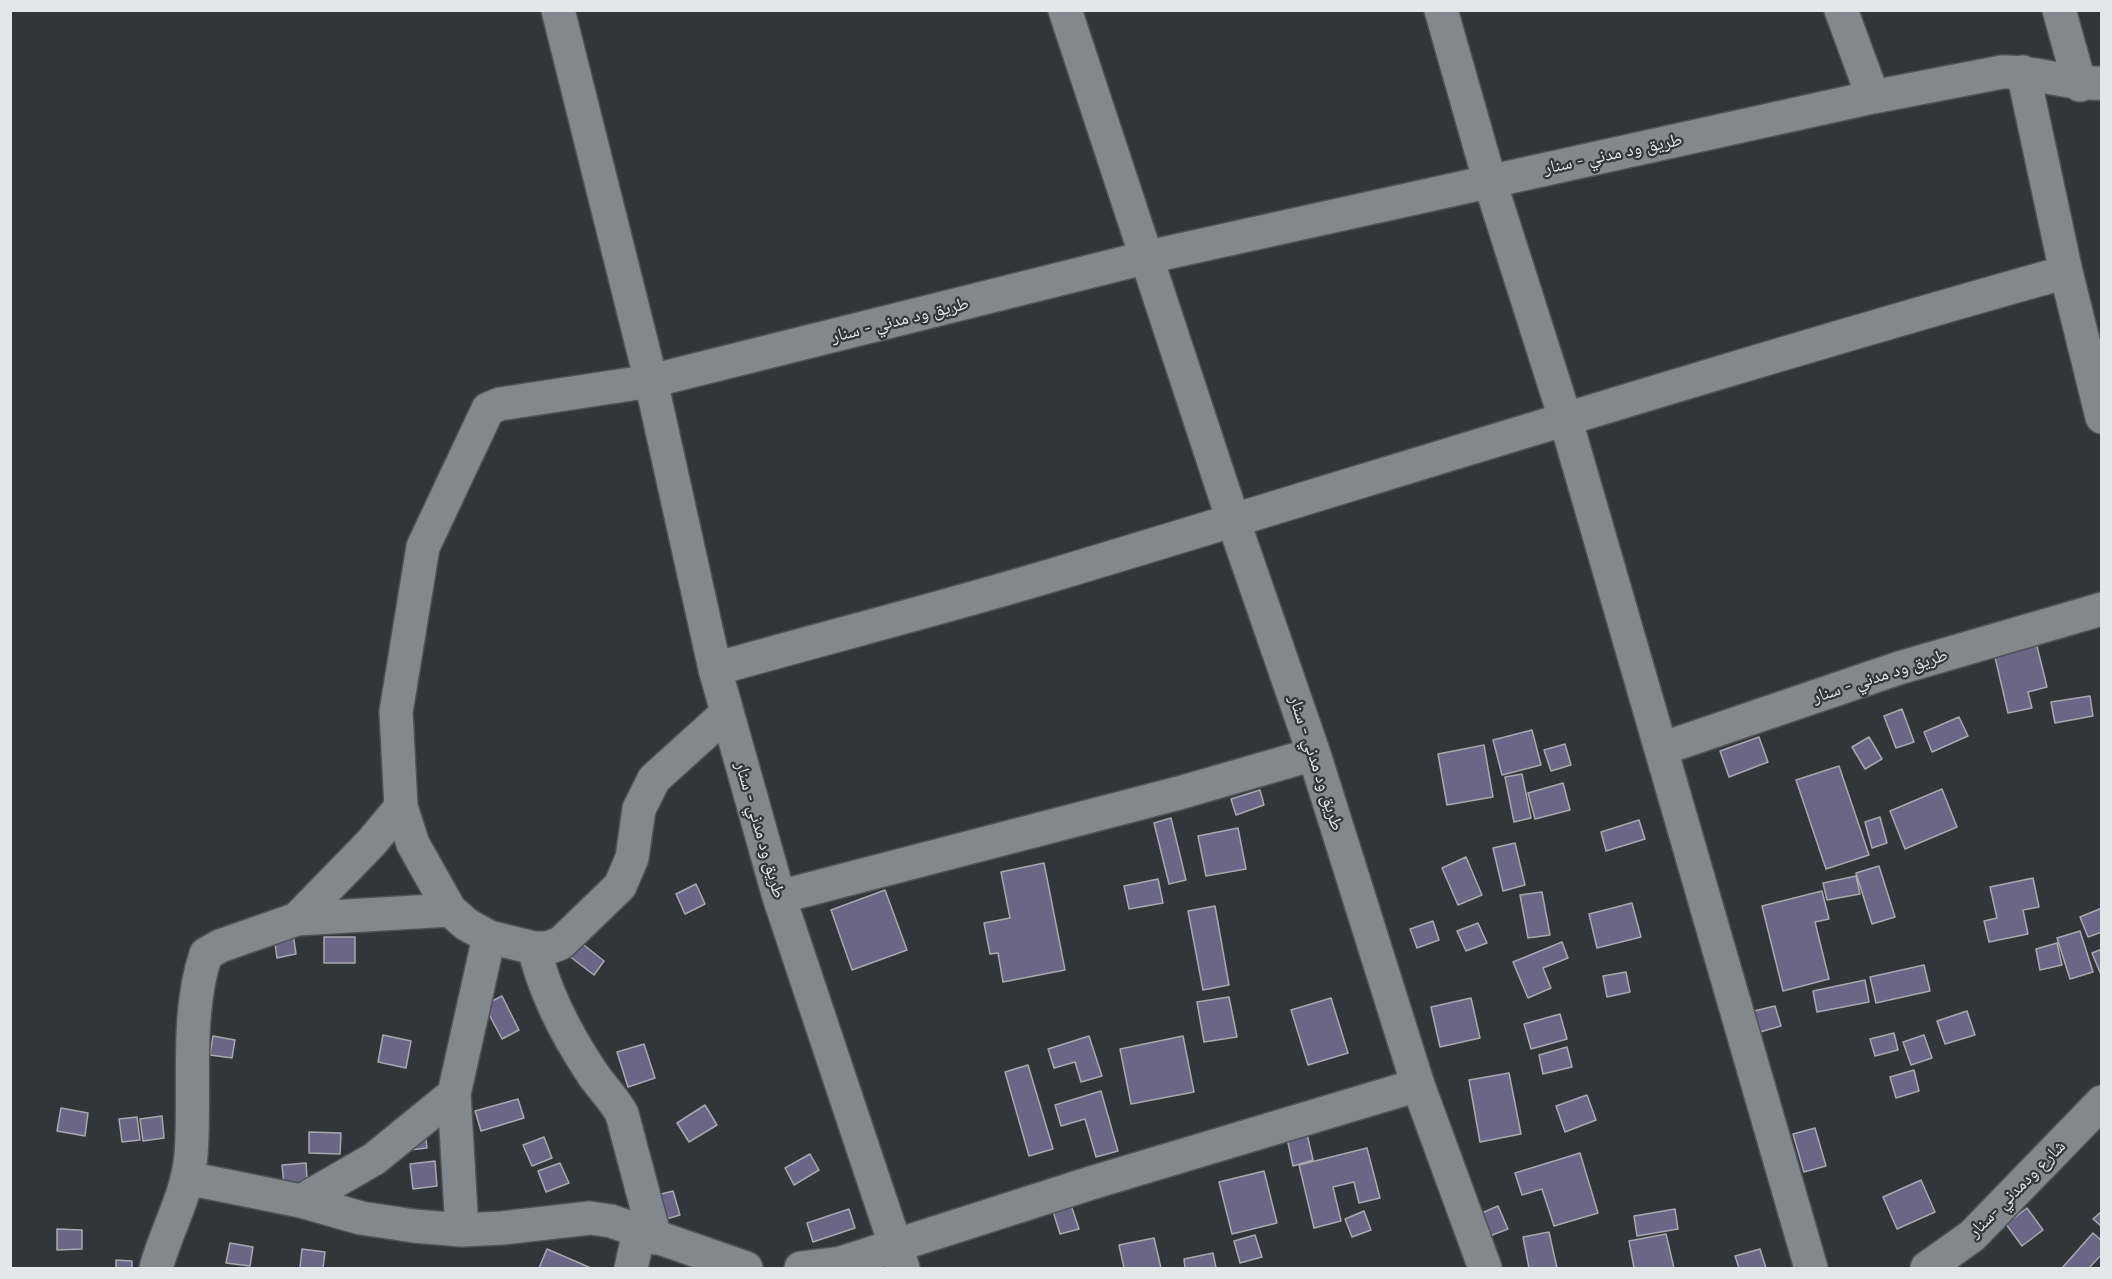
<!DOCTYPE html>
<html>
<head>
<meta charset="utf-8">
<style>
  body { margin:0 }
  #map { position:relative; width:2112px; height:1279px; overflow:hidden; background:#32363b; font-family:Montserrat,sans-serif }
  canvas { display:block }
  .frame { position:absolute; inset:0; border:12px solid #e4e7ea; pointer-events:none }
</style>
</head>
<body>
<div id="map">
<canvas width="2112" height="1279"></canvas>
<div class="frame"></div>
</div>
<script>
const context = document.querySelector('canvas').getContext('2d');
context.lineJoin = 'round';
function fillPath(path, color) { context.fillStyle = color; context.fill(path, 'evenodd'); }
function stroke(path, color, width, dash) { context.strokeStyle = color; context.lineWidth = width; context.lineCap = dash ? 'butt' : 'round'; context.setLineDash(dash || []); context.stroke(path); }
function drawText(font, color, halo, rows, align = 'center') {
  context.font = font + ' Montserrat,"Noto Naskh Arabic",sans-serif'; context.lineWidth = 4.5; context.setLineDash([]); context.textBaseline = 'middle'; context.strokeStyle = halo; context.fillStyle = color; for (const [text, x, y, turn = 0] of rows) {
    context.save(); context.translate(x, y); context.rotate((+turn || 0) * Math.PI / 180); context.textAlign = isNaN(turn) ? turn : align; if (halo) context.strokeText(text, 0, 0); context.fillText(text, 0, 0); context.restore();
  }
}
const building = new Path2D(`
  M 2034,634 L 2047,687 L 2028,692 L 2032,708 L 2008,713 L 1992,644 Z
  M 2090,696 L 2093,716 L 2055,723 L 2051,702 Z
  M 1902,709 L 1914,742 L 1896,748 L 1884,716 Z
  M 1959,717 L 1968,736 L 1932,752 L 1924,732 Z
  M 1532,730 L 1541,765 L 1502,775 L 1493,740 Z
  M 1759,737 L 1768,762 L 1729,777 L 1720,751 Z
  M 1869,737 L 1882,759 L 1865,769 L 1852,747 Z
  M 1565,744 L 1571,765 L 1551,771 L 1544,750 Z
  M 1484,745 L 1493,797 L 1447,805 L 1438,754 Z
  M 1839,766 L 1869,855 L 1826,869 L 1796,780 Z
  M 1522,774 L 1531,818 L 1514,822 L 1505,777 Z
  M 1563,783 L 1570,810 L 1535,819 L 1528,793 Z
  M 1942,789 L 1957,827 L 1905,849 L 1890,811 Z
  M 1260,790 L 1264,805 L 1236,815 L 1231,799 Z
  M 1880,817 L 1887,843 L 1872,848 L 1865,822 Z
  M 1171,818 L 1186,880 L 1169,884 L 1154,823 Z
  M 1639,820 L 1645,839 L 1606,851 L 1601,832 Z
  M 1238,828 L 1246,869 L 1206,876 L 1198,836 Z
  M 1515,843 L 1525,885 L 1503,891 L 1493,848 Z
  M 1466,857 L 1482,895 L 1458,905 L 1442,868 Z
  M 1044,863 L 1065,970 L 1003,982 L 998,953 L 990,954 L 984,923 L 1010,918 L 1001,872 Z
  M 1879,866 L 1895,917 L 1872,924 L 1856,873 Z
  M 1856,876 L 1860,894 L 1827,900 L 1823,883 Z
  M 2033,878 L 2039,907 L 2023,910 L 2028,934 L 1989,942 L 1984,921 L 1997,918 L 1990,887 Z
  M 1158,879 L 1163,903 L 1129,909 L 1124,886 Z
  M 696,884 L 705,904 L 685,914 L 676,894 Z
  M 885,890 L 907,950 L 852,970 L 831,910 Z
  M 1822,891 L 1829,919 L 1815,922 L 1829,979 L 1783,991 L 1762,906 Z
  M 1542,892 L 1550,935 L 1528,938 L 1520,895 Z
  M 1632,903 L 1641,937 L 1597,948 L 1589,914 Z
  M 1215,906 L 1229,985 L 1203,990 L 1188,911 Z
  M 2102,908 L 2102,932 L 2088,937 L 2080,917 Z
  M 1433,921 L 1439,940 L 1417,948 L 1410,929 Z
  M 1478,923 L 1487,943 L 1466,951 L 1457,931 Z
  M 292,926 L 296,954 L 277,958 L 273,929 Z
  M 2080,931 L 2093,972 L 2070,979 L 2057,938 Z
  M 324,937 L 355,937 L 355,963 L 324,963 Z
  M 575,938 L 604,961 L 594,975 L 564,952 Z
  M 1562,942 L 1568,958 L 1543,968 L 1551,988 L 1528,998 L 1513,962 Z
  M 2057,943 L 2062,965 L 2040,970 L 2036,949 Z
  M 2102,949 L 2102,977 L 2092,953 Z
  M 1924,965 L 1930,991 L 1876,1003 L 1870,977 Z
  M 1626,972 L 1630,992 L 1607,997 L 1603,976 Z
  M 1865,980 L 1869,1002 L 1817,1012 L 1813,991 Z
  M 502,996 L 519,1030 L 502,1039 L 484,1005 Z
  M 1229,997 L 1237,1037 L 1204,1042 L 1197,1002 Z
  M 1331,998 L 1348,1053 L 1308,1065 L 1291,1010 Z
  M 1471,998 L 1480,1038 L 1440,1047 L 1431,1007 Z
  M 1775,1006 L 1781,1026 L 1760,1032 L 1754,1011 Z
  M 1967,1011 L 1975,1035 L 1945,1044 L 1937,1021 Z
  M 1560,1014 L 1567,1039 L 1531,1049 L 1524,1024 Z
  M 1894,1033 L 1898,1050 L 1875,1056 L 1870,1039 Z
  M 383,1035 L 411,1041 L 406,1068 L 378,1062 Z
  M 1924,1035 L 1932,1058 L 1911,1065 L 1903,1042 Z
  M 213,1036 L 235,1040 L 232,1058 L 210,1055 Z
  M 1089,1036 L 1102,1076 L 1081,1082 L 1075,1062 L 1054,1068 L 1048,1049 Z
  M 1183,1036 L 1194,1092 L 1131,1104 L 1120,1049 Z
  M 644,1044 L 655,1078 L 628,1087 L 617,1052 Z
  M 1567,1047 L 1572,1067 L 1543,1074 L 1539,1055 Z
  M 1028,1065 L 1053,1149 L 1029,1156 L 1005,1072 Z
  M 1914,1070 L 1919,1091 L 1896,1098 L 1890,1077 Z
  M 1509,1073 L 1521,1134 L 1480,1142 L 1469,1080 Z
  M 1101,1091 L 1118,1151 L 1096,1157 L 1085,1119 L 1061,1126 L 1055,1105 Z
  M 1587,1095 L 1596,1120 L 1565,1132 L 1556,1106 Z
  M 518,1099 L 524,1118 L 481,1131 L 475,1111 Z
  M 705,1105 L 717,1125 L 689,1142 L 677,1123 Z
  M 61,1108 L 88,1113 L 85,1136 L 57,1131 Z
  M 162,1116 L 164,1138 L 143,1141 L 140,1119 Z
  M 137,1117 L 140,1140 L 122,1142 L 119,1119 Z
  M 1815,1128 L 1826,1166 L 1804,1172 L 1793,1134 Z
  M 425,1131 L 427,1148 L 400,1151 Z
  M 309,1132 L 341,1133 L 340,1154 L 309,1153 Z
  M 1307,1134 L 1313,1160 L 1293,1166 L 1287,1138 Z
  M 544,1137 L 552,1158 L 532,1166 L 523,1145 Z
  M 1367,1148 L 1380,1198 L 1359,1203 L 1354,1182 L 1333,1187 L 1341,1221 L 1314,1228 L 1299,1165 Z
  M 1580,1153 L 1598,1213 L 1554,1226 L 1542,1189 L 1522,1195 L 1515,1173 Z
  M 810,1154 L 819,1170 L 794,1185 L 785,1168 Z
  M 435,1161 L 437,1186 L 413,1189 L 410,1164 Z
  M 306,1163 L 308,1193 L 285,1195 L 282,1165 Z
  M 560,1163 L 569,1183 L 546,1192 L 538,1171 Z
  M 1264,1171 L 1277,1223 L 1232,1234 L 1219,1182 Z
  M 1921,1180 L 1935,1212 L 1897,1229 L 1883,1197 Z
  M 673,1191 L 680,1215 L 660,1221 L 653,1196 Z
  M 1071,1205 L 1079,1229 L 1060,1234 L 1053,1211 Z
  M 1498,1206 L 1508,1229 L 1487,1237 L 1477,1215 Z
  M 2027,1208 L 2043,1230 L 2022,1246 L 2006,1224 Z
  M 849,1209 L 855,1228 L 813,1242 L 807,1223 Z
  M 1675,1209 L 1678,1229 L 1637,1236 L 1634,1216 Z
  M 1364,1211 L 1371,1230 L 1352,1237 L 1345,1219 Z
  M 2102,1211 L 2102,1227 L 2093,1219 Z
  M 57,1229 L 82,1230 L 82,1249 L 57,1250 Z
  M 1549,1232 L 1557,1268 L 1529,1268 L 1523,1237 Z
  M 2093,1233 L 2102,1241 L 2102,1254 L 2089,1268 L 2062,1268 Z
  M 1666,1234 L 1674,1268 L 1634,1268 L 1629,1241 Z
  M 1255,1235 L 1262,1257 L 1240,1263 L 1234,1241 Z
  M 1154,1238 L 1161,1268 L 1124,1268 L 1119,1245 Z
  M 230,1243 L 253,1247 L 250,1266 L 226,1263 Z
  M 302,1249 L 325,1252 L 323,1268 L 300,1268 Z
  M 547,1249 L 591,1268 L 539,1268 Z
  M 1760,1249 L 1766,1268 L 1739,1268 L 1735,1256 Z
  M 1213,1253 L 1216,1268 L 1185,1268 L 1184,1259 Z
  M 116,1260 L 132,1261 L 132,1268 L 116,1268 Z`);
fillPath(building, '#6b6685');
stroke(building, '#a9a8af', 1.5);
const minor = new Path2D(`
  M 558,10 L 651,381 L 715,669 L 779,897 L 903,1268
  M 1065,10 L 1233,520 L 1314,754 L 1418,1085 L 1485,1268
  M 1441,10 L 1490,182 L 1566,421 L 1811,1268
  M 1841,10 L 1873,97
  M 2059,10 L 2080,85
  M 2023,72 L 2066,272 L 2102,417
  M 715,669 C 828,637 943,608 1056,574 C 1392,473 1727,367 2066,272
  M 727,713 L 654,779 L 639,809 L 632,858 L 620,886 L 561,943 L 548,948 L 534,948 L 489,937 L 466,924 L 450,910 L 413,844 L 401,807 L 396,712 L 423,547 L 488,409 L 500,404 L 651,381 L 1148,257 L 1873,97 L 2002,72 C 2036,71 2067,85 2102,83
  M 1661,749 L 1899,668 L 2102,609
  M 779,897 L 1179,793 L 1314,754
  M 297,919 L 371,843 L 401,807
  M 534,948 C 545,994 566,1034 592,1073 C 602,1088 614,1099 622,1114 L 655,1238
  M 187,1178 L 301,1201 L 361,1218 L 414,1226 L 462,1230 L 502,1228 L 590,1218 L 611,1221 L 746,1268
  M 301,1201 L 374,1159 L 454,1094
  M 462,1230 L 454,1094 L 489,937
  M 156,1268 C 166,1231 188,1194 191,1155 C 196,1090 185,1016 206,954 L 220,946 L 297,919 L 450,910
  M 631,1268 L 639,1232
  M 801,1268 L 841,1263 L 1091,1183 L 1418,1085
  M 1927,1268 L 1972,1236 L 2102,1102`);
stroke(minor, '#4f5256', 36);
stroke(minor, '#82888e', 33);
drawText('18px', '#e4e7ea', '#32363b', [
  ["طريق ود مدني - سنار",1613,154,-12],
  ["طريق ود مدني - سنار",900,320,-14],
  ["طريق ود مدني - سنار",1880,676,-18],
  ["طريق ود مدني - سنار",1316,763,72],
  ["طريق ود مدني - سنار",760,830,74],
  ["شارع ودمدني -سنار",2017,1189,-45]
]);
</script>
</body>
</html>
